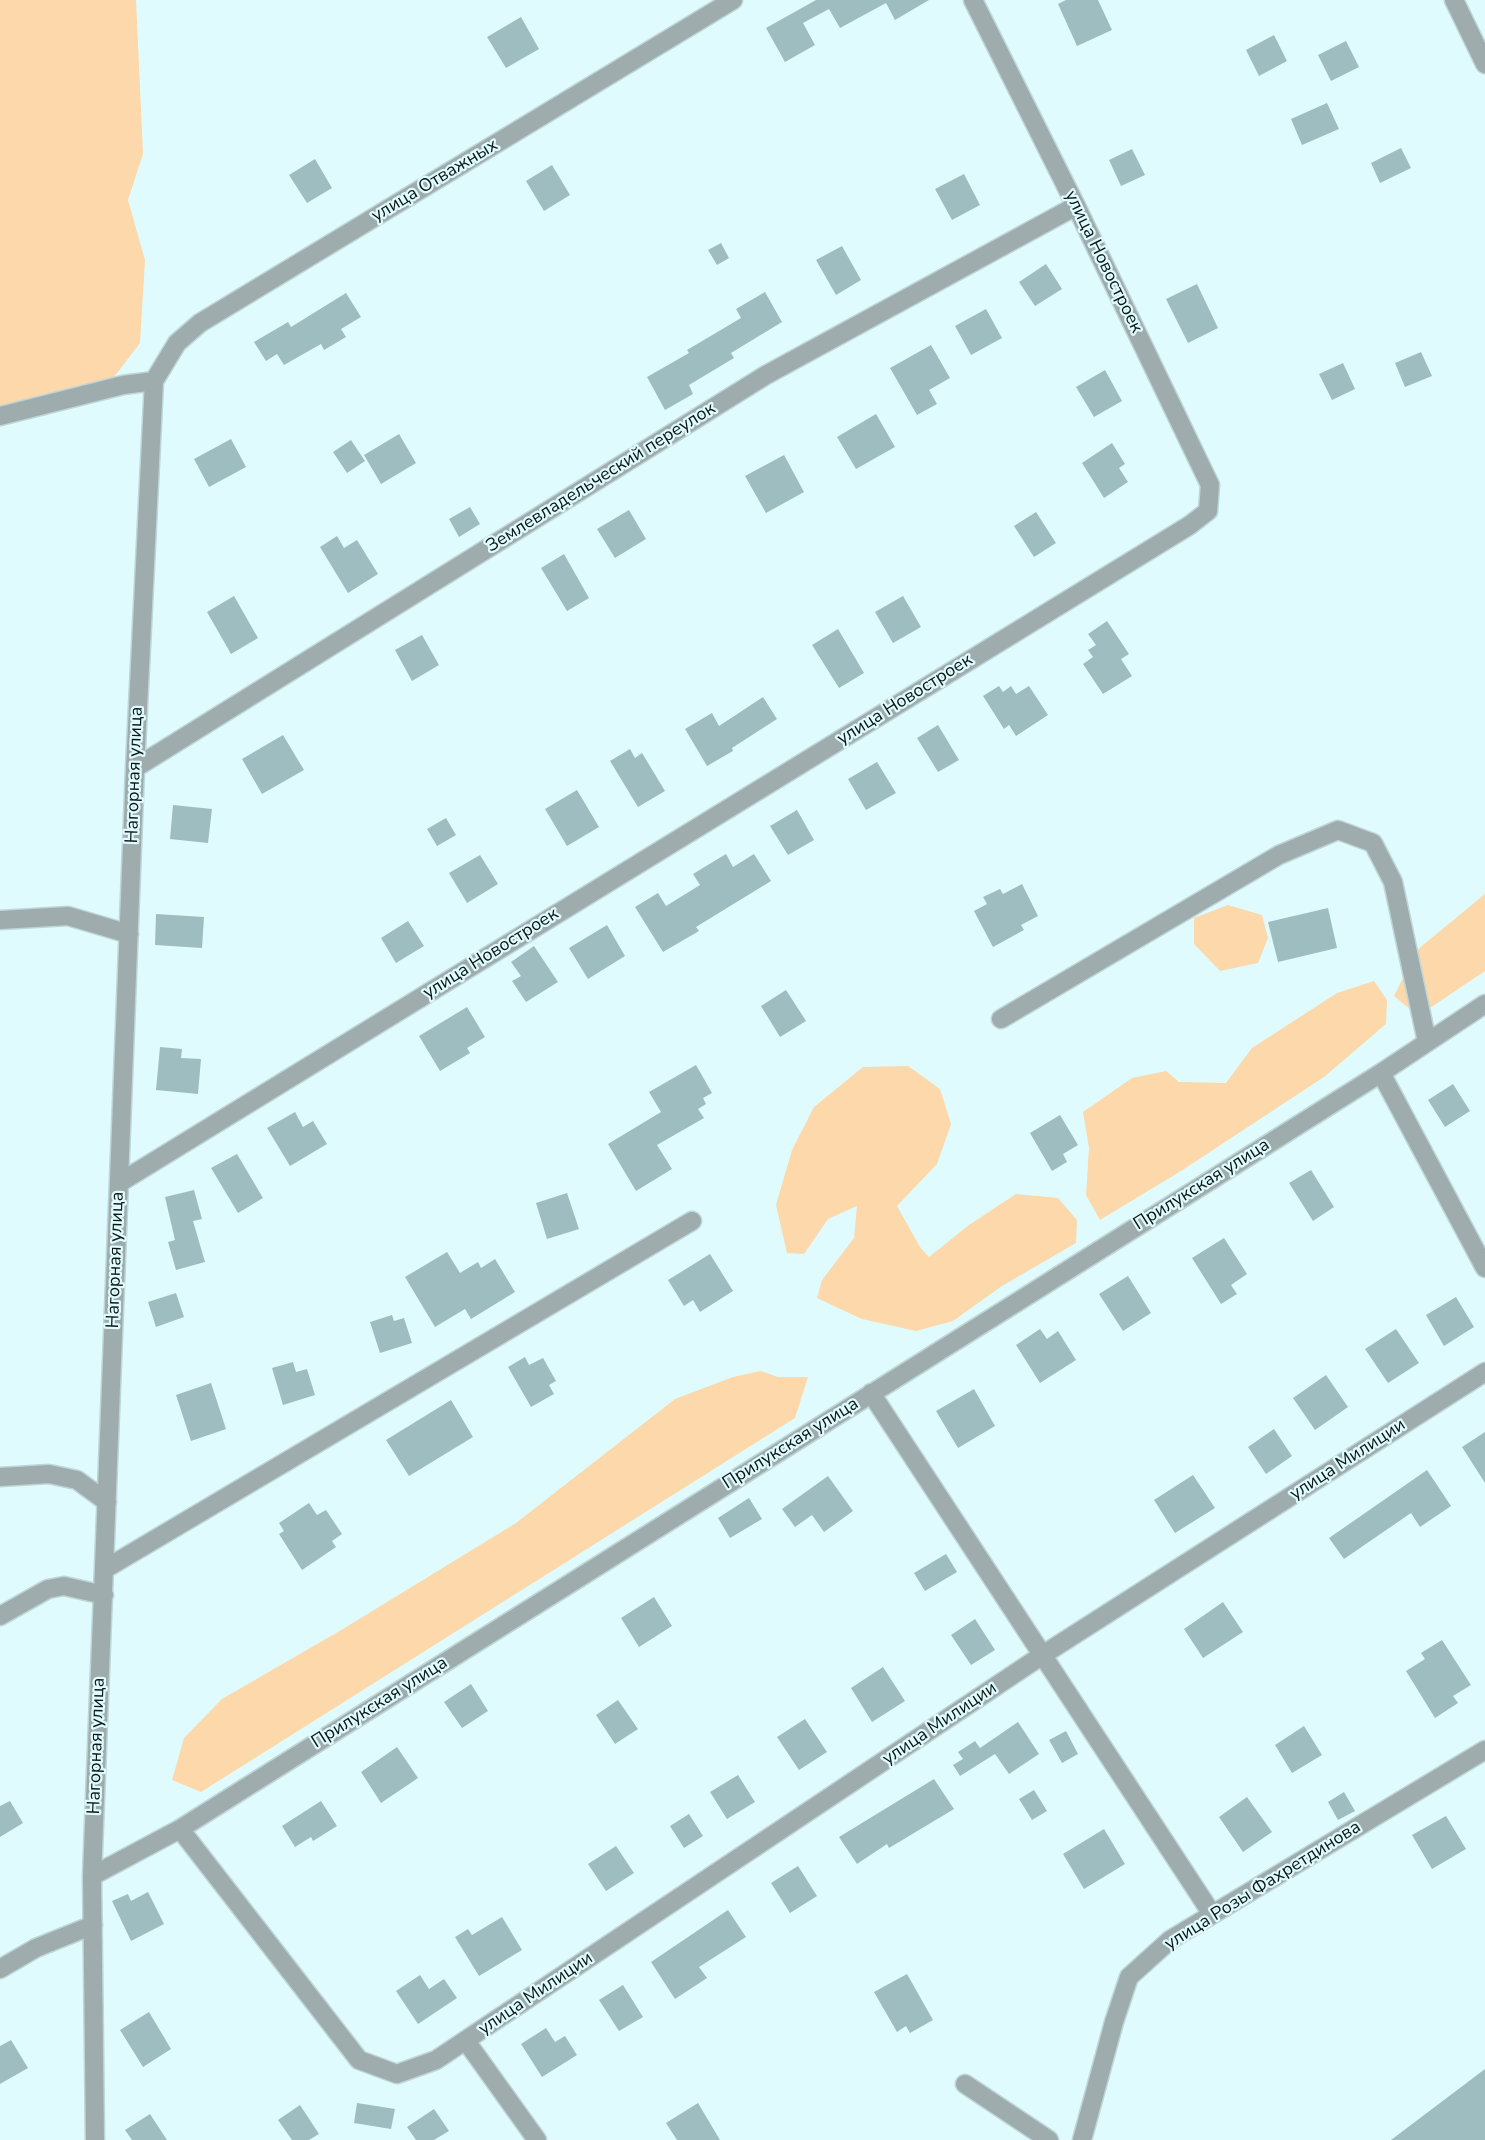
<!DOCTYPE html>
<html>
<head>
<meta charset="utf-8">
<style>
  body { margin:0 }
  canvas { display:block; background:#e0fbfd }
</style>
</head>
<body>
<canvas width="1485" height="2140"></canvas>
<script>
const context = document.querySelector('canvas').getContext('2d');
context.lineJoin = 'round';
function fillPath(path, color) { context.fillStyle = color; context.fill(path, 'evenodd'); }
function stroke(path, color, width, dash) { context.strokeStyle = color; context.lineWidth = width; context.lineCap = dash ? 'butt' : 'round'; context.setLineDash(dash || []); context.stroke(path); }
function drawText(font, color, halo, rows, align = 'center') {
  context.font = font + ' "Nunito Sans",sans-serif'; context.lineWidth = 4.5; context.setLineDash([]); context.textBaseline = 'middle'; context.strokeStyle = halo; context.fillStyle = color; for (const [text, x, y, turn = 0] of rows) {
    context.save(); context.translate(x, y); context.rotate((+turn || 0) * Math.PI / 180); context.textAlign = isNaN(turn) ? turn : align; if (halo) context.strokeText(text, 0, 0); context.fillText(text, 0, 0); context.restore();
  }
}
fillPath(new Path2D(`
  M 0,0 L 136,0 L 143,154 L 128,200 L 145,260 L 140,343 L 111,381 L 0,411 Z
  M 1485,894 L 1485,971 L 1418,1016 L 1394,996 L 1417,950 Z
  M 1228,905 L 1262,915 L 1268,938 L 1258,963 L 1220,971 L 1194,944 L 1194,918 Z
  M 1374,981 L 1387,1000 L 1386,1024 L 1324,1077 L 1181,1171 L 1100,1220 L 1086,1195 L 1089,1148 L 1083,1112 L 1132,1078 L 1166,1071 L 1179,1082 L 1226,1083 L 1252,1048 L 1337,993 Z
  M 908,1066 L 940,1089 L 951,1124 L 937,1164 L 897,1206 L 920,1247 L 929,1257 L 969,1225 L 1016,1194 L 1058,1198 L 1077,1220 L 1076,1243 L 1002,1286 L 953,1321 L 916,1331 L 862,1319 L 817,1298 L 822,1280 L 854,1238 L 857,1206 L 828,1219 L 804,1254 L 787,1253 L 776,1205 L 792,1150 L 814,1107 L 863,1067 Z
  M 761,1371 L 778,1377 L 808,1377 L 795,1418 L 201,1792 L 172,1780 L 184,1738 L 222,1699 L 343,1629 L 516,1523 L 675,1399 L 733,1377 Z`), '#fcd8ab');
fillPath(new Path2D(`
  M 816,0 L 929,0 L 895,20 L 886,3 L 840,28 L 829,9 L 803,23 L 815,45 L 785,62 L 766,28 Z
  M 1066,0 L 1098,0 L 1112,30 L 1077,46 L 1058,4 Z
  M 521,17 L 539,49 L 506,68 L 487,37 Z
  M 1274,35 L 1287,61 L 1259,76 L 1246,50 Z
  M 1346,41 L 1359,67 L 1331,81 L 1318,55 Z
  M 1327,103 L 1339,129 L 1302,145 L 1291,119 Z
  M 1401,148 L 1411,168 L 1380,183 L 1371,163 Z
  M 1132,149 L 1145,175 L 1121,186 L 1109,160 Z
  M 315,159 L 332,188 L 307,203 L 289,175 Z
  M 552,165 L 570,195 L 544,211 L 526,181 Z
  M 964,174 L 980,205 L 952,220 L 935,189 Z
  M 721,243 L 729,258 L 717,265 L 708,250 Z
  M 842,246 L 861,280 L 836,295 L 816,260 Z
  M 1046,264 L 1062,289 L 1035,306 L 1019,282 Z
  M 1197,284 L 1218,328 L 1188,343 L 1166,299 Z
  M 765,292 L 782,322 L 731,353 L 734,358 L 689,385 L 693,394 L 665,410 L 647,377 L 689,353 L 687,350 L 741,318 L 736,309 Z
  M 346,293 L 361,317 L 341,329 L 346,337 L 324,350 L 321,344 L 284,365 L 277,354 L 266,361 L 254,342 L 288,322 L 291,327 Z
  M 986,309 L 1002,338 L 971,355 L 955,326 Z
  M 931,345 L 950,378 L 929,390 L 937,404 L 917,415 L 890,368 Z
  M 1421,352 L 1432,376 L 1405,387 L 1395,363 Z
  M 1343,363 L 1355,389 L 1332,400 L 1319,374 Z
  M 1105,370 L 1122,401 L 1094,417 L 1076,387 Z
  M 876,414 L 895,447 L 856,469 L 837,437 Z
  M 399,434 L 416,463 L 381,484 L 364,455 Z
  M 231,439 L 246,467 L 209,487 L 194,459 Z
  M 351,440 L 365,461 L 347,473 L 333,452 Z
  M 1112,443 L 1125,464 L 1119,468 L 1128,482 L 1104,498 L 1082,463 Z
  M 784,455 L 804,492 L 766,513 L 745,476 Z
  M 470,507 L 480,524 L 459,537 L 449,519 Z
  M 629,510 L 646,539 L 615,558 L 597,529 Z
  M 1036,512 L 1056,543 L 1034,557 L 1014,526 Z
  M 337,536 L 344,548 L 357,540 L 378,574 L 348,593 L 320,547 Z
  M 564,554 L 589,598 L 567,611 L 541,568 Z
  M 234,596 L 258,638 L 231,654 L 207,612 Z
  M 903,596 L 921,627 L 893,643 L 875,612 Z
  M 1107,621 L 1129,654 L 1121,659 L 1132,676 L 1103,694 L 1083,664 L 1093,657 L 1088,650 L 1096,645 L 1088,634 Z
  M 838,629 L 864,673 L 839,688 L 812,645 Z
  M 422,635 L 439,665 L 412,681 L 395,650 Z
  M 999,686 L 1003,692 L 1011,686 L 1016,694 L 1029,686 L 1048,715 L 1016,736 L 1009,725 L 1004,729 L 983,696 Z
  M 763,697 L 777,719 L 732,748 L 733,751 L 707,766 L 685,729 L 712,713 L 719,726 Z
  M 938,725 L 959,760 L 938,772 L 917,738 Z
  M 283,735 L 304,770 L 262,794 L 242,759 Z
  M 630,749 L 635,758 L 642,753 L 665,791 L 638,807 L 610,761 Z
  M 877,762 L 896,793 L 866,810 L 848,779 Z
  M 577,790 L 599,827 L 567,846 L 545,809 Z
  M 173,805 L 212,809 L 208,843 L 170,839 Z
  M 797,810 L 814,840 L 788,855 L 770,826 Z
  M 446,818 L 456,835 L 437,846 L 427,829 Z
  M 726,854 L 733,867 L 754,854 L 771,881 L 696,927 L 699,931 L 663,952 L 635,907 L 658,893 L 666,906 L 700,885 L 693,874 Z
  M 480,855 L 498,884 L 467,903 L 449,873 Z
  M 1022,884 L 1038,916 L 1021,925 L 1024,930 L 993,947 L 974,911 L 987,904 L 983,897 L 1000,889 L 1003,894 Z
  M 1328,908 L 1337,948 L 1278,962 L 1268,922 Z
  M 156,914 L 204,917 L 202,948 L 155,945 Z
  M 408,921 L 424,946 L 396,963 L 381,938 Z
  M 607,925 L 625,956 L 588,979 L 569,948 Z
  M 534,946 L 558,982 L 526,1002 L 512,981 L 521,976 L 511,962 Z
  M 786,990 L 806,1021 L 780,1037 L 761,1006 Z
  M 467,1007 L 485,1037 L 467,1048 L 470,1053 L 440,1071 L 419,1036 Z
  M 160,1047 L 182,1049 L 181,1058 L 201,1059 L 198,1094 L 156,1090 Z
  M 696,1065 L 712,1093 L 703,1098 L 706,1104 L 698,1109 L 704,1118 L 657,1145 L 672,1169 L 636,1191 L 608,1144 L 661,1112 L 649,1092 Z
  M 1453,1084 L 1470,1111 L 1445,1127 L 1428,1100 Z
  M 295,1112 L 303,1127 L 313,1121 L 327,1144 L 290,1166 L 267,1128 Z
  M 1060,1115 L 1078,1145 L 1063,1154 L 1067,1162 L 1052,1171 L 1030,1133 Z
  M 237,1154 L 263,1198 L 238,1213 L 211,1168 Z
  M 1311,1170 L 1334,1207 L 1313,1221 L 1289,1183 Z
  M 194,1190 L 202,1219 L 193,1221 L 205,1262 L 176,1270 L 168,1242 L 175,1240 L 165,1197 Z
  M 567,1193 L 579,1229 L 547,1239 L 536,1203 Z
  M 1224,1238 L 1247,1274 L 1231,1285 L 1237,1294 L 1221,1304 L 1192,1258 Z
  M 447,1252 L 460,1273 L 478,1262 L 481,1268 L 495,1259 L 515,1292 L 471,1319 L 465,1309 L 435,1327 L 405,1277 Z
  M 710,1254 L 733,1291 L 700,1312 L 693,1300 L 684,1306 L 668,1280 Z
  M 1128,1276 L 1151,1313 L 1123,1331 L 1099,1294 Z
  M 176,1293 L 184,1317 L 156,1327 L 148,1302 Z
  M 1456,1297 L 1474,1327 L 1444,1346 L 1426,1315 Z
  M 392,1315 L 394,1321 L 404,1318 L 412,1343 L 380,1353 L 370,1322 Z
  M 1040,1329 L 1047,1339 L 1058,1331 L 1076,1360 L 1040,1383 L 1016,1345 Z
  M 1396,1329 L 1419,1363 L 1388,1383 L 1365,1349 Z
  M 525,1357 L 529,1365 L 543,1358 L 556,1381 L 549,1385 L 554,1394 L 531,1407 L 508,1367 Z
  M 293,1362 L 296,1372 L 307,1369 L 315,1395 L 283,1405 L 272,1368 Z
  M 1326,1375 L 1348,1407 L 1315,1430 L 1293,1398 Z
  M 211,1383 L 226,1429 L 191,1441 L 176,1395 Z
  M 974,1389 L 995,1426 L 958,1448 L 936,1411 Z
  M 451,1400 L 473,1437 L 409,1476 L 386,1440 Z
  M 1274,1429 L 1292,1456 L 1266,1474 L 1248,1447 Z
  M 1485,1432 L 1485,1483 L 1462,1447 Z
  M 1427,1470 L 1451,1506 L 1420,1527 L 1411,1513 L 1344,1559 L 1329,1538 Z
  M 1193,1475 L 1215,1508 L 1175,1533 L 1154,1500 Z
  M 828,1476 L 853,1511 L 824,1532 L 812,1515 L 795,1527 L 782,1509 Z
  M 749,1498 L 762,1519 L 730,1538 L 718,1518 Z
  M 309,1503 L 317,1515 L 326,1510 L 342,1534 L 332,1541 L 336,1547 L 302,1570 L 279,1534 L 284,1531 L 279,1523 Z
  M 946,1554 L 957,1572 L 925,1591 L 914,1573 Z
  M 654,1597 L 672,1626 L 639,1647 L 621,1618 Z
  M 1223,1602 L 1243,1632 L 1203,1658 L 1184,1629 Z
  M 975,1619 L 995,1650 L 971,1665 L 951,1635 Z
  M 1442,1640 L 1471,1685 L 1453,1696 L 1458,1703 L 1435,1718 L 1406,1671 L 1425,1659 L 1421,1653 Z
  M 883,1667 L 905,1701 L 872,1722 L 851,1688 Z
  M 471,1684 L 488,1711 L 462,1728 L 444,1702 Z
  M 618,1700 L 638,1729 L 615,1744 L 596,1715 Z
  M 805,1719 L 827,1752 L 799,1770 L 777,1737 Z
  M 1018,1722 L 1039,1754 L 1009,1774 L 995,1754 L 960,1776 L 953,1765 L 963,1759 L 958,1752 L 975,1741 L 980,1748 Z
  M 1304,1726 L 1322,1755 L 1292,1773 L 1275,1745 Z
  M 1066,1731 L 1078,1754 L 1062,1763 L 1049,1740 Z
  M 397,1747 L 418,1778 L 381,1803 L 361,1772 Z
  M 738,1775 L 755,1802 L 727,1819 L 710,1792 Z
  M 934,1779 L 954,1809 L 889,1848 L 887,1844 L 857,1864 L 839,1837 Z
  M 1034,1790 L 1047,1811 L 1032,1820 L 1019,1799 Z
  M 1344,1792 L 1355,1811 L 1338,1820 L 1328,1802 Z
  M 1247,1797 L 1272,1832 L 1243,1852 L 1219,1817 Z
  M 10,1801 L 23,1823 L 0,1837 L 0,1806 Z
  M 321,1801 L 337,1826 L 313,1841 L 311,1837 L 295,1847 L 282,1826 Z
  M 689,1814 L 703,1836 L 684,1848 L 670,1826 Z
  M 1446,1816 L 1466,1849 L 1432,1869 L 1412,1835 Z
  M 1104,1829 L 1125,1864 L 1084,1889 L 1063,1854 Z
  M 616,1846 L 634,1873 L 606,1891 L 588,1864 Z
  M 798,1866 L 817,1896 L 790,1913 L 771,1883 Z
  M 148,1892 L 164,1924 L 131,1941 L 112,1901 L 128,1894 L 131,1901 Z
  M 728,1910 L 746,1937 L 699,1967 L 707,1978 L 675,1999 L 651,1962 Z
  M 502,1917 L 522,1950 L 479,1976 L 455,1937 L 468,1929 L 472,1935 Z
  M 907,1974 L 933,2020 L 910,2033 L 906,2026 L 897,2032 L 874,1992 Z
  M 420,1975 L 429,1989 L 444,1979 L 457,1998 L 418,2024 L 396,1991 Z
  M 623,1985 L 643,2017 L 619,2031 L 599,2000 Z
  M 149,2012 L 171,2049 L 143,2067 L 120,2030 Z
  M 546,2028 L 555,2042 L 565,2036 L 577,2055 L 542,2077 L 521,2044 Z
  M 11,2040 L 28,2068 L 0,2084 L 0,2046 Z
  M 1485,2069 L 1485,2140 L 1391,2140 Z
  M 357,2103 L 395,2109 L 391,2129 L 354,2123 Z
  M 698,2103 L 720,2140 L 677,2140 L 666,2123 Z
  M 300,2105 L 319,2134 L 309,2140 L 292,2140 L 278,2120 Z
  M 434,2109 L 449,2131 L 434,2140 L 416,2140 L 407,2127 Z
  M 150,2114 L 167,2140 L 132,2140 L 125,2130 Z`), '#9ebdc1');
const minor = new Path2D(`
  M 1454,0 L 1485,64
  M 0,416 L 123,385 L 154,381
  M 135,768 L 766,375 L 1076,206
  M 0,920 L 68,916 L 129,934
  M 1001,1019 L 1279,855 L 1338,830 L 1373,843 L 1393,882 L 1427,1042
  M 1381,1073 L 1485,1268
  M 119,1183 L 1190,525 L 1208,511 L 1210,485 L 1076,206 L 973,0
  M 871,1393 L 1212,1914
  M 0,1477 L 49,1474 L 77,1480 L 107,1502
  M 105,1569 L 692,1221
  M 0,1616 L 48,1589 L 64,1586 L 104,1595
  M 180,1829 L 359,2060 L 397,2074 L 436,2060 L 1041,1656 L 1485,1372
  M 92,1876 L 180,1829 L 1381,1073 L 1485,1004
  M 0,1969 L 36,1948 L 93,1925
  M 466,2041 L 537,2140
  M 965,2084 L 1049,2140
  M 95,2140 L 92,1876 L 135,768 L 154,381 L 177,343 L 200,323 L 733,0
  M 1082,2140 L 1114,2022 L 1129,1977 L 1170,1940 L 1485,1750`);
stroke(minor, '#bed6d8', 21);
stroke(minor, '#9eacad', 18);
drawText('18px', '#0a1617', '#e0fbfd', [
  ["улица Отважных",435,181,-31],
  ["улица Новостроек",1103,262,64],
  ["Землевладельческий переулок",601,478,-32],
  ["улица Новостроек",905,700,-32],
  ["Нагорная улица",135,775,-88],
  ["улица Новостроек",491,954,-32],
  ["Прилукская улица",1202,1185,-32],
  ["Нагорная улица",116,1260,-88],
  ["Прилукская улица",791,1444,-32],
  ["улица Милиции",1348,1460,-33],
  ["Прилукская улица",380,1703,-32],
  ["улица Милиции",940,1724,-34],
  ["Нагорная улица",97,1746,-88],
  ["улица Розы Фахретдинова",1263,1886,-32],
  ["улица Милиции",536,1994,-34]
]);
</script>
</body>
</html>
